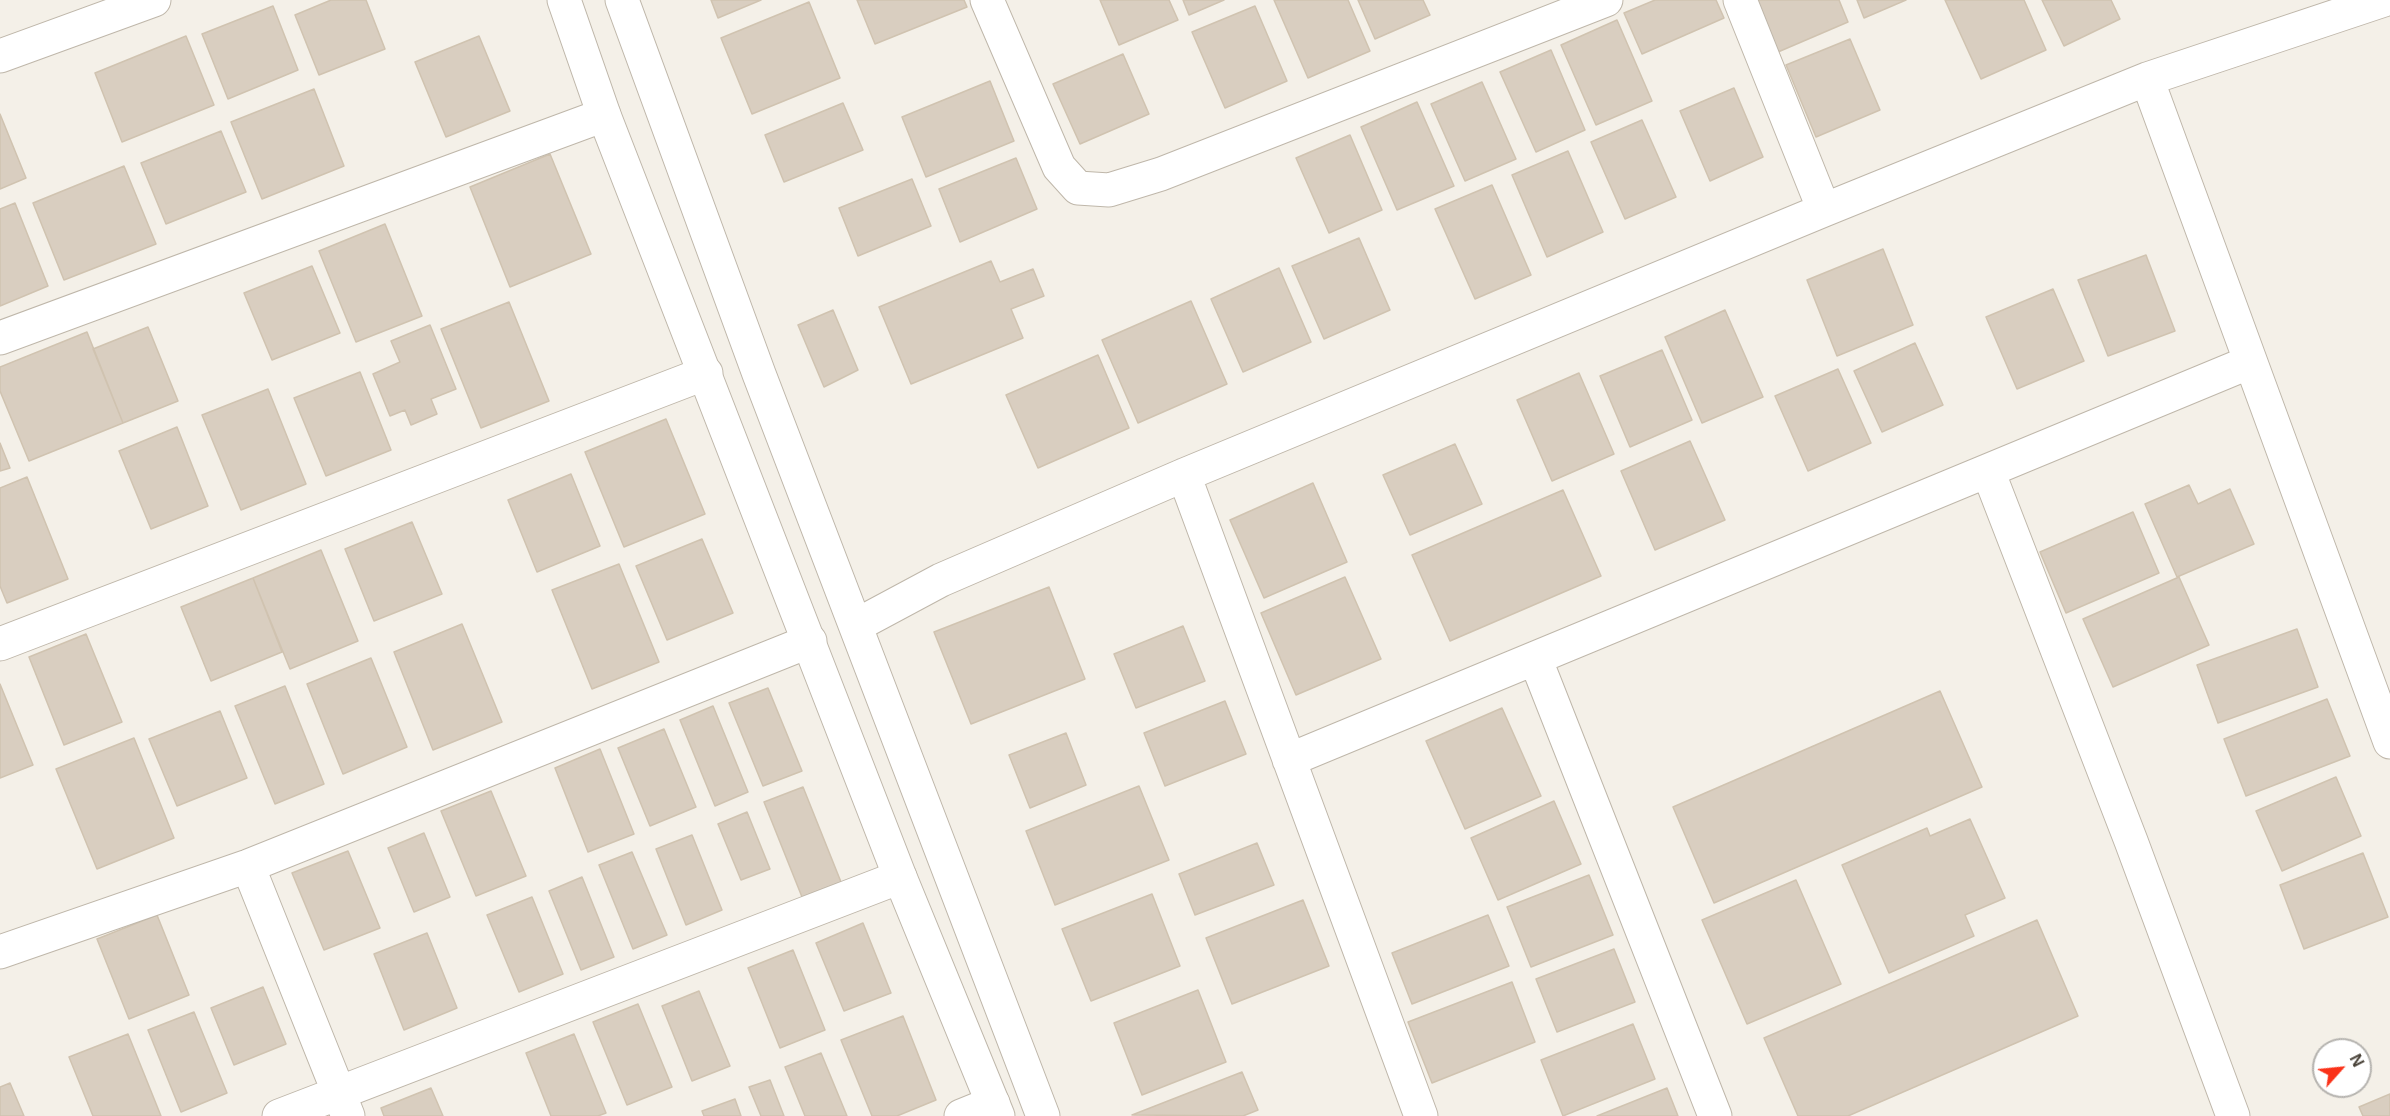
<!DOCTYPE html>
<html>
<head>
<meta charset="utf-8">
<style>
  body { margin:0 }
  #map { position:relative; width:2390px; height:1116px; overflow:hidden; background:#f4f0e8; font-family:Arial,sans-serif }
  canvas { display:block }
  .north { position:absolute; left:2312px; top:1038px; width:60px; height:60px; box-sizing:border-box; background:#fff; border:2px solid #b5b3af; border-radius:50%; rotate:63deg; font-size:16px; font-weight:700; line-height:24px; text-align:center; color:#474036 }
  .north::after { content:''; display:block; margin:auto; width:21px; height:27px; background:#fa3219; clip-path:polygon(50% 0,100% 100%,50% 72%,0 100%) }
</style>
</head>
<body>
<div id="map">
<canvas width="2390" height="1116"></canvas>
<div class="north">N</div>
</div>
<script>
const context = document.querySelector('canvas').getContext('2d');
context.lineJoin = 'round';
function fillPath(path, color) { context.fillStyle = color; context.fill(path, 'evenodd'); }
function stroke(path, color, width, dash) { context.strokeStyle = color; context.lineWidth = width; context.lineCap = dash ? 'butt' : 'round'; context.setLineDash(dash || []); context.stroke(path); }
const building = new Path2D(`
  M 331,0 L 366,0 L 385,49 L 319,75 L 295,15 Z
  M 711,0 L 761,0 L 718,18 Z
  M 857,0 L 964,0 L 967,7 L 875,44 Z
  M 1100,0 L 1169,0 L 1178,20 L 1119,45 Z
  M 1183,0 L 1224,0 L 1189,15 Z
  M 1274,0 L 1348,0 L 1370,51 L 1308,78 Z
  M 1358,0 L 1423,0 L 1430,15 L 1375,39 Z
  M 1655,0 L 1716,0 L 1724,18 L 1642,54 L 1624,13 Z
  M 1756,0 L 1839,0 L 1848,22 L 1778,52 Z
  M 1857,0 L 1906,0 L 1864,18 Z
  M 1945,0 L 2024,0 L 2046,50 L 1981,79 Z
  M 2042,0 L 2111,0 L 2120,19 L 2064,46 Z
  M 809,2 L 840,78 L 752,114 L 721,38 Z
  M 273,6 L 298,70 L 228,99 L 202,34 Z
  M 1255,6 L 1287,81 L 1225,108 L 1192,32 Z
  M 1617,20 L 1652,101 L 1596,125 L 1561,45 Z
  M 186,36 L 214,105 L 122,142 L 95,73 Z
  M 479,36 L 510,111 L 446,137 L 415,62 Z
  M 1850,39 L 1880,110 L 1816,137 L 1786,65 Z
  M 1551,50 L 1585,130 L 1536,152 L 1500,72 Z
  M 1123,54 L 1149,114 L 1080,144 L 1053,84 Z
  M 990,81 L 1014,141 L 926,177 L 902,117 Z
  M 1482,82 L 1516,159 L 1465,181 L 1431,104 Z
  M 1734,88 L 1763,157 L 1710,181 L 1680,111 Z
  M 314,89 L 344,166 L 262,199 L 231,122 Z
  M 1417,102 L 1454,186 L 1397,210 L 1361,127 Z
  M 843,103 L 863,150 L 784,182 L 765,135 Z
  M 0,114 L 26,178 L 0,189 Z
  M 1642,120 L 1676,197 L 1625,219 L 1591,142 Z
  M 221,131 L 246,192 L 166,224 L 141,163 Z
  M 1350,135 L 1382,210 L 1329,233 L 1296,158 Z
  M 1568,151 L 1603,232 L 1547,257 L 1512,175 Z
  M 550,154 L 591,254 L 510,287 L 470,187 Z
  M 1016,158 L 1037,209 L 960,242 L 939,189 Z
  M 124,166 L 156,244 L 64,280 L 33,203 Z
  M 912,179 L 931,226 L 858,256 L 839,208 Z
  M 1492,185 L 1531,275 L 1475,299 L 1435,209 Z
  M 15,203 L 48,286 L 0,306 L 0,209 Z
  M 385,224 L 422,316 L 356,342 L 319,251 Z
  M 1359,238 L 1390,310 L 1324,339 L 1292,266 Z
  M 1883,249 L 1913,325 L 1837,356 L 1807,280 Z
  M 2146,255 L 2175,331 L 2108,356 L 2078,280 Z
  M 991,261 L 1000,282 L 1033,269 L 1044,296 L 1011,309 L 1023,338 L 911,384 L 879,307 Z
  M 312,266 L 340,333 L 272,360 L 244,293 Z
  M 1279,268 L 1311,342 L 1243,372 L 1211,299 Z
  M 2053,289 L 2084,361 L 2017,389 L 1986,317 Z
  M 1191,301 L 1227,384 L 1138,423 L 1102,340 Z
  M 509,302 L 549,401 L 481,428 L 441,329 Z
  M 833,310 L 858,370 L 824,387 L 798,325 Z
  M 1725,310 L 1763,397 L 1702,423 L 1665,337 Z
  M 430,325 L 456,389 L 431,399 L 437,414 L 411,425 L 405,410 L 390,416 L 373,374 L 400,362 L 391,341 Z
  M 148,327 L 178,401 L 123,423 L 93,349 Z
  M 87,332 L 123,423 L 29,461 L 0,391 L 0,367 Z
  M 1915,343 L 1943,405 L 1882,432 L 1854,371 Z
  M 1662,350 L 1692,420 L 1630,447 L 1600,376 Z
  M 1098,355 L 1129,428 L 1038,468 L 1006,395 Z
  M 1838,369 L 1871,443 L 1808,471 L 1775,396 Z
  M 360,372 L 391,450 L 326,476 L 294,398 Z
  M 1579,373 L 1614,454 L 1552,481 L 1517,400 Z
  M 268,389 L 306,484 L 241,510 L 202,415 Z
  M 666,419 L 705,514 L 624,547 L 585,452 Z
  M 177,427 L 208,506 L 151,529 L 119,451 Z
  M 1690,441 L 1725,520 L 1655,550 L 1621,471 Z
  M 0,443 L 10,468 L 0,471 Z
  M 1455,444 L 1482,504 L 1410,535 L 1383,475 Z
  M 571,474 L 600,546 L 537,572 L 508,500 Z
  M 27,477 L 68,579 L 7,603 L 0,586 L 0,488 Z
  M 1313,483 L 1347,562 L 1264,598 L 1230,520 Z
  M 2189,485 L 2198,504 L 2230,489 L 2254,544 L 2177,577 L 2145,504 Z
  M 1563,490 L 1601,576 L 1450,641 L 1412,555 Z
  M 2133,512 L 2159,573 L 2066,613 L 2040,552 Z
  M 412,522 L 442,594 L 374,621 L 345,549 Z
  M 702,539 L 733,613 L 667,640 L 636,566 Z
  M 321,550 L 358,641 L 290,669 L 253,578 Z
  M 619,564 L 659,662 L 592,689 L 552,590 Z
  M 1345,577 L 1381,659 L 1296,695 L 1261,613 Z
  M 2179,577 L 2209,645 L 2113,687 L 2083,619 Z
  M 253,578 L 282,652 L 211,681 L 181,607 Z
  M 1049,587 L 1085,679 L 971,724 L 934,632 Z
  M 462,624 L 502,722 L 433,750 L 394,652 Z
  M 1183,626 L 1205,681 L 1136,708 L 1114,654 Z
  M 2297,629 L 2318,687 L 2218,723 L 2197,665 Z
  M 86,634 L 122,722 L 64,745 L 29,657 Z
  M 371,658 L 407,747 L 343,774 L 307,684 Z
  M 0,684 L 33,765 L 0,778 Z
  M 285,686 L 324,784 L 275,804 L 235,706 Z
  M 768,688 L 802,771 L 763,786 L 729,703 Z
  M 1940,691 L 1982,787 L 1714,903 L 1673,807 Z
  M 2327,699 L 2350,756 L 2246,796 L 2224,739 Z
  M 1225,701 L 1246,754 L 1165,786 L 1144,733 Z
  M 713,706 L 748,792 L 715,806 L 680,720 Z
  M 1502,708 L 1541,796 L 1465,829 L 1426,741 Z
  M 220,711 L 247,778 L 177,806 L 149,739 Z
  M 664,729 L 696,807 L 650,826 L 618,748 Z
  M 1066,733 L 1086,785 L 1030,808 L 1009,755 Z
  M 134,738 L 174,838 L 97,869 L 56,769 Z
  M 600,749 L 634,834 L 588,852 L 555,768 Z
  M 2336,777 L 2361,836 L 2282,871 L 2256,811 Z
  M 1139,786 L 1169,860 L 1055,905 L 1026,831 Z
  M 803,787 L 841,882 L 802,897 L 764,802 Z
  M 491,791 L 526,876 L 476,896 L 441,811 Z
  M 1554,801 L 1581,864 L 1498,900 L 1471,838 Z
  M 747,812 L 770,869 L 741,880 L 718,824 Z
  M 1970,819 L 2005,898 L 1965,915 L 1974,936 L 1889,973 L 1842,865 L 1927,828 L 1930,836 Z
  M 424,833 L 450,897 L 414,912 L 388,848 Z
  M 692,835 L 722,910 L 686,925 L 656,849 Z
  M 1257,843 L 1274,885 L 1195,915 L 1179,874 Z
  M 348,851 L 380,928 L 324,950 L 292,873 Z
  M 632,852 L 667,935 L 633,949 L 599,865 Z
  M 2363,853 L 2388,917 L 2304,949 L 2280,885 Z
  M 1589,875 L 1613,935 L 1531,967 L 1507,907 Z
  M 582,877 L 614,957 L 581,970 L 549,891 Z
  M 1796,880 L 1841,984 L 1747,1024 L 1702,920 Z
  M 1152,894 L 1180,966 L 1091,1001 L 1062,929 Z
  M 532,897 L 563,974 L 519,992 L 487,915 Z
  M 1303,900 L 1329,966 L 1232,1004 L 1206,938 Z
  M 157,915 L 189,995 L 129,1019 L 97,939 Z
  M 1488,915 L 1509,966 L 1412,1004 L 1392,953 Z
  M 2037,920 L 2078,1016 L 1848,1116 L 1798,1116 L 1764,1038 Z
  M 863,923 L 891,993 L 844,1011 L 816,943 Z
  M 427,933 L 457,1008 L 404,1030 L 374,954 Z
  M 1614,949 L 1635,1002 L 1557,1032 L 1536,979 Z
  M 793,950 L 825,1030 L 780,1048 L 748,968 Z
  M 1512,982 L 1535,1042 L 1432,1083 L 1408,1022 Z
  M 263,987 L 286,1044 L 234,1065 L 211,1008 Z
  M 1198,990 L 1226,1062 L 1142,1095 L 1114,1023 Z
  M 699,991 L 730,1066 L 692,1081 L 662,1006 Z
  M 638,1004 L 672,1087 L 627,1105 L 593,1022 Z
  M 194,1012 L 227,1093 L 181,1112 L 148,1030 Z
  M 903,1016 L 936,1100 L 897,1116 L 872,1116 L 841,1040 Z
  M 1633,1024 L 1655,1079 L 1563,1116 L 1541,1060 Z
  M 128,1034 L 161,1116 L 93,1116 L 69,1057 Z
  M 574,1034 L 606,1113 L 598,1116 L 551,1116 L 526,1053 Z
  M 821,1053 L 847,1116 L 805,1116 L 785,1067 Z
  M 1242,1072 L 1258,1110 L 1243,1116 L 1132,1115 Z
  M 770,1080 L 784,1116 L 761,1116 L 749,1087 Z
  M 10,1083 L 24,1116 L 0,1116 L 0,1087 Z
  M 431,1088 L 443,1116 L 384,1116 L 381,1108 Z
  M 1667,1088 L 1678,1116 L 1597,1116 Z
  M 2390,1094 L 2390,1116 L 2363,1116 L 2359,1107 Z
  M 735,1099 L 741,1116 L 704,1116 L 702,1111 Z`);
fillPath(building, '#d9cec0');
stroke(building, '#d0c3b0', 1.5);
const minor = new Path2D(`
  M 987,0 L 1059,167 L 1078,188 L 1109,190 L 1161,174 L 1606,0
  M 1740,0 L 1824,210
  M 0,56 L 154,0
  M 2147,79 L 2390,742
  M 0,338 L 604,115
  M 1988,471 L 2131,841 L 2233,1116
  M 1184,475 L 1421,1116
  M 857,625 L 941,580 L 1184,475 L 1824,210 L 2147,79 L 2384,0
  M 0,644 L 706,373
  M 1535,658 L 1715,1116
  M 1289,760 L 2250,362
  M 248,866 L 348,1116
  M 0,952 L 248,866 L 810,641
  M 279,1116 L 900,877
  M 961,1116 L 993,1103`);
const tertiary = new Path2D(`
  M 564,0 L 604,115 L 900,877 L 998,1116
  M 622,0 L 759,374 L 1043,1116`);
stroke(minor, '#bfb7aa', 35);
stroke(tertiary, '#bfb7aa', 35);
stroke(minor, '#fff', 33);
stroke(tertiary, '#fff', 33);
</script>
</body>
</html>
